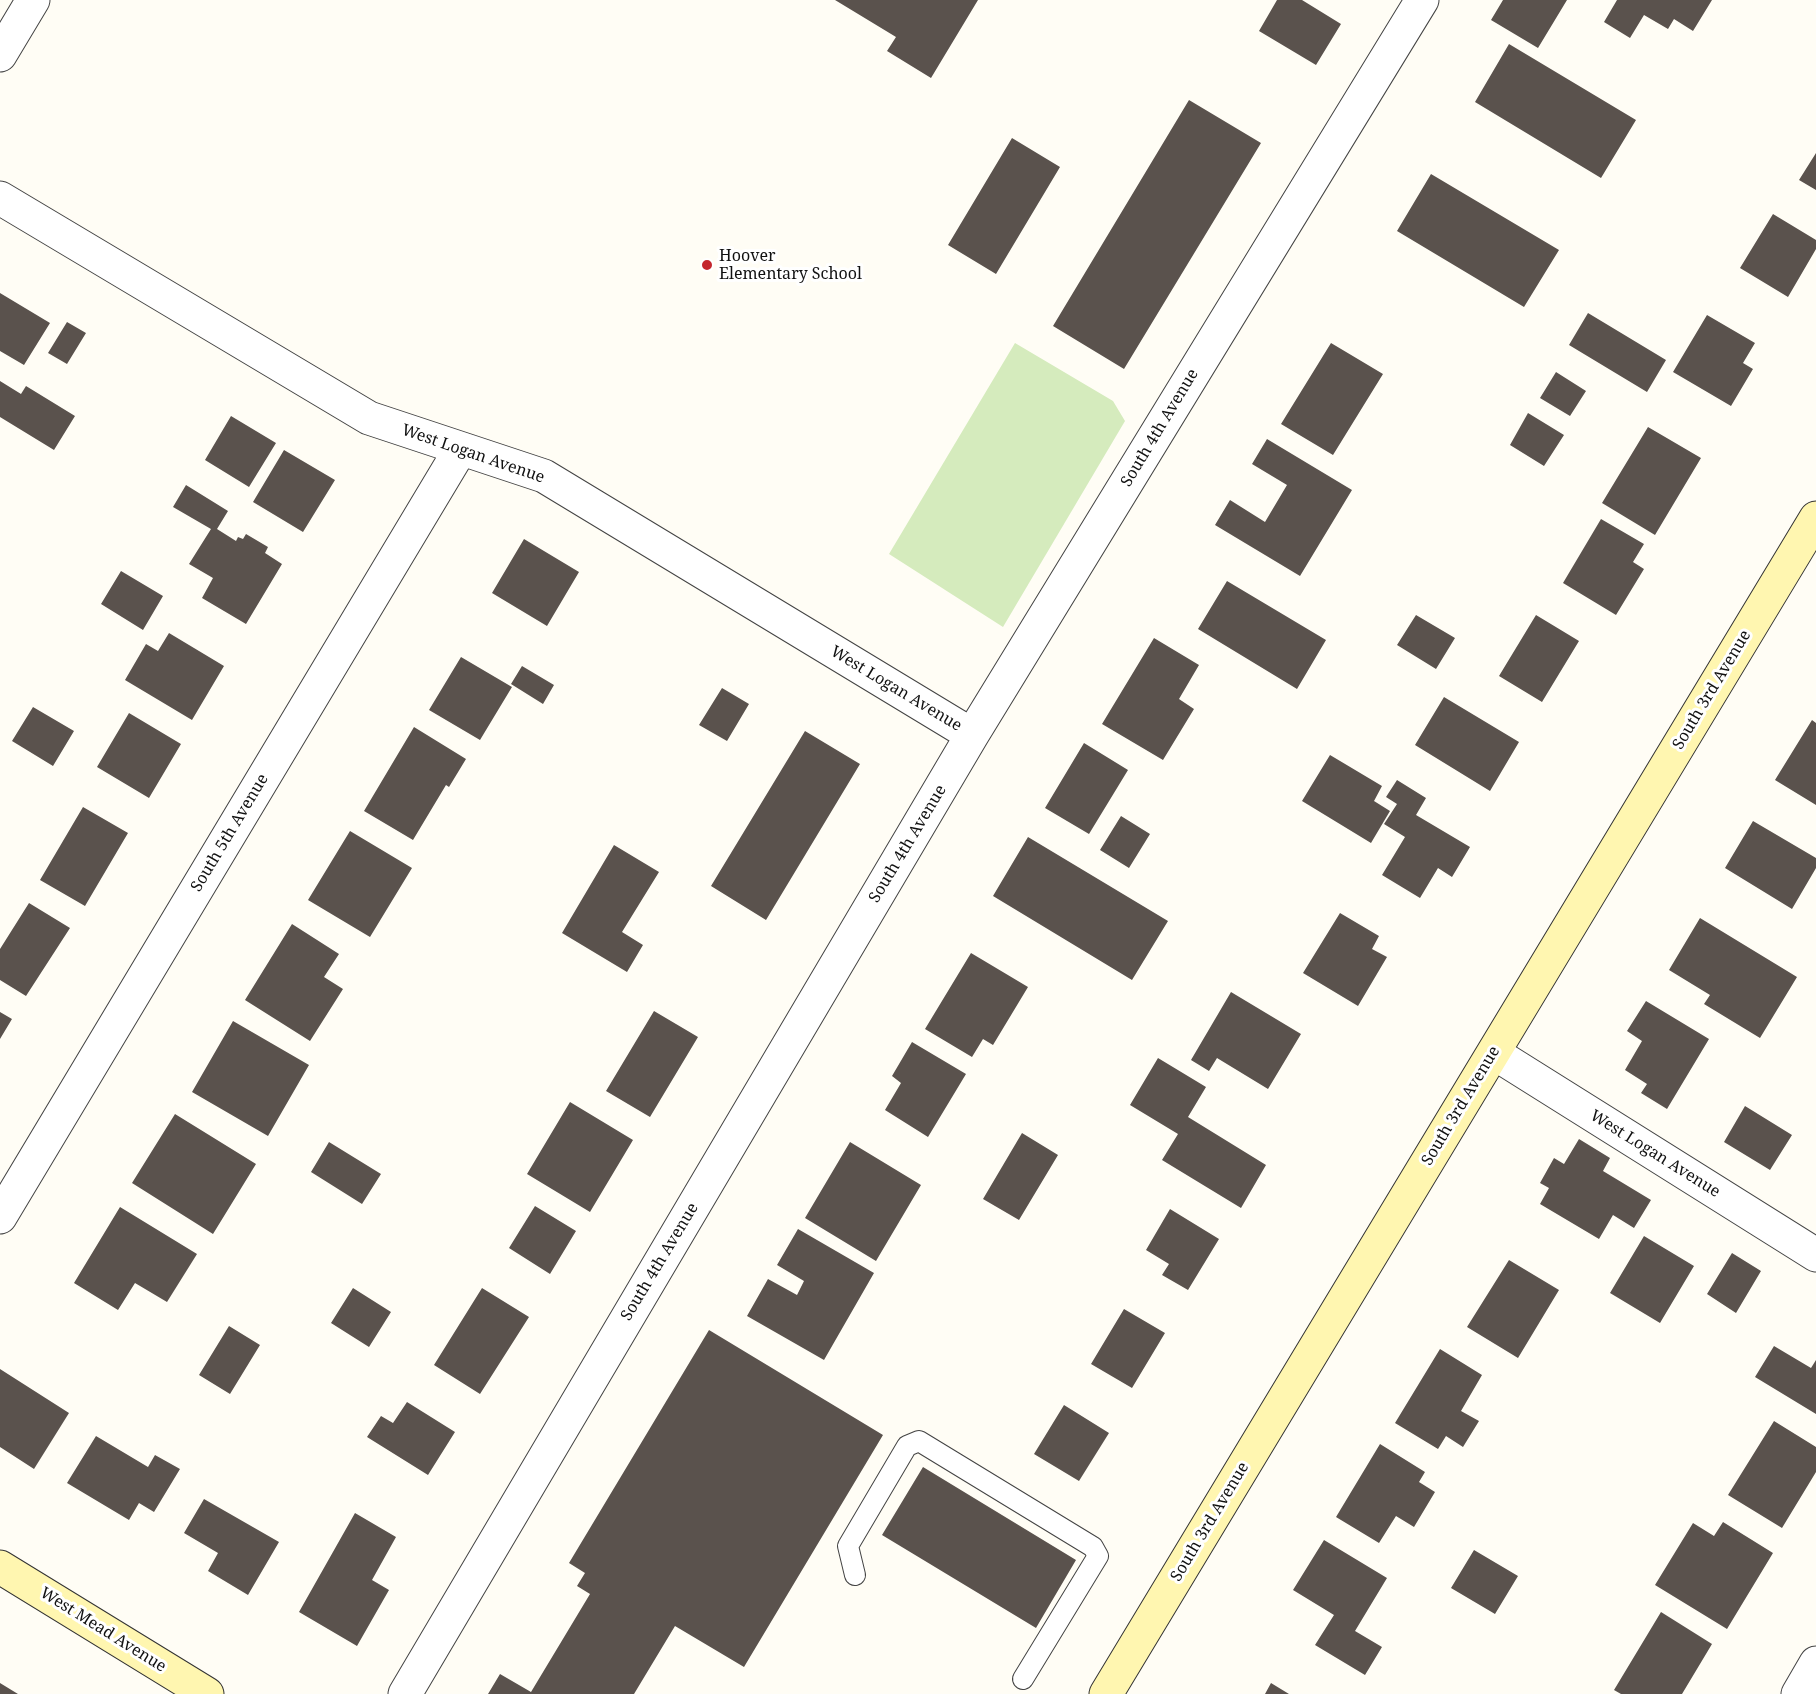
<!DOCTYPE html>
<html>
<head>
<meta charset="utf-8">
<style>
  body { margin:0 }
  canvas { display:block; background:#fffdf5 }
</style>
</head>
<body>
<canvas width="1816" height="1694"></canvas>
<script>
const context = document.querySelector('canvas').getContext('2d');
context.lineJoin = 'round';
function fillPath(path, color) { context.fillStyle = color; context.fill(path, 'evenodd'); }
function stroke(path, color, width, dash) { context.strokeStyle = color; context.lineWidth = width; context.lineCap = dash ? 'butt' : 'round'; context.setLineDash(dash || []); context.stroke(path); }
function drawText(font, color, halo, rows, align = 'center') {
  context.font = font + ' "Noto Serif",serif'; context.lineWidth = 6; context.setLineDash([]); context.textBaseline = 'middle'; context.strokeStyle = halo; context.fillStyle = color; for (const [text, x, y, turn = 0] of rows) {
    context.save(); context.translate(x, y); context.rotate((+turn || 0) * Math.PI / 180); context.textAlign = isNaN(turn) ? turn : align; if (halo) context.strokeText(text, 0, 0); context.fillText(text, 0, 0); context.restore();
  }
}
fillPath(new Path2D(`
  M 1015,343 L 1113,401 L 1125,421 L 1003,627 L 889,554 Z`), '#d5ebbd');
fillPath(new Path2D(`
  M 835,0 L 978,0 L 931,78 L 887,51 L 896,37 Z
  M 1277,0 L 1302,0 L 1341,24 L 1316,65 L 1259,31 Z
  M 1503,0 L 1567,0 L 1538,48 L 1491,20 Z
  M 1617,0 L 1712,0 L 1693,31 L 1674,19 L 1668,29 L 1644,15 L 1630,38 L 1604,22 Z
  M 1509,44 L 1636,120 L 1601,178 L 1475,102 Z
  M 1189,100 L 1261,143 L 1124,369 L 1053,326 Z
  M 1012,138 L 1060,167 L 996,274 L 948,245 Z
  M 1816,153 L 1816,190 L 1799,180 Z
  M 1431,174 L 1559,250 L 1524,307 L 1397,231 Z
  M 1773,214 L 1816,240 L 1816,249 L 1788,297 L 1740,268 Z
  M 0,293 L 50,323 L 24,365 L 0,351 Z
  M 1588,313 L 1666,360 L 1647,392 L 1569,345 Z
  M 1707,315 L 1755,343 L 1743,363 L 1753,369 L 1731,406 L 1673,372 Z
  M 67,322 L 86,333 L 67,364 L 48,353 Z
  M 1331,343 L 1383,374 L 1333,455 L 1281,424 Z
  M 1556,372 L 1586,391 L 1570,416 L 1540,398 Z
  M 0,381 L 21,394 L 26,386 L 75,416 L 54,450 L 0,417 Z
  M 1528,413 L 1564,435 L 1544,466 L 1510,445 Z
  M 231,416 L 276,443 L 249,487 L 205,460 Z
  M 1648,427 L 1701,458 L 1655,535 L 1602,503 Z
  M 1267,439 L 1352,490 L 1300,576 L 1215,525 L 1230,500 L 1265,522 L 1287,485 L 1252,464 Z
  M 284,450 L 335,480 L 303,532 L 253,502 Z
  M 186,485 L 228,511 L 217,529 L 236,541 L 238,537 L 243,539 L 246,534 L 268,547 L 265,553 L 282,564 L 246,624 L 202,598 L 213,578 L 189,564 L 211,529 L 173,507 Z
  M 1601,519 L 1644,544 L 1633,562 L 1644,569 L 1616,615 L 1563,583 Z
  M 524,539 L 579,572 L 547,626 L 492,593 Z
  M 121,571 L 163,596 L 143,630 L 101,604 Z
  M 1227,581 L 1326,640 L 1297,689 L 1198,629 Z
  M 1416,615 L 1455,638 L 1436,669 L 1397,645 Z
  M 1536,615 L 1579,641 L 1542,702 L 1499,676 Z
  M 169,633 L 224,666 L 192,720 L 125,680 L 146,644 L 158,651 Z
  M 1154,638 L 1199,665 L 1179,699 L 1194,709 L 1163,760 L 1102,724 Z
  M 461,657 L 512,687 L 480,740 L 429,710 Z
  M 522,666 L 554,685 L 543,704 L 511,684 Z
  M 722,688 L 749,704 L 727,741 L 699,725 Z
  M 1444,697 L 1519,742 L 1490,791 L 1415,745 Z
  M 33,707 L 74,731 L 53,766 L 12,741 Z
  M 129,713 L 181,744 L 149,798 L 97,767 Z
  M 1812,720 L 1816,723 L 1816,805 L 1775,780 Z
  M 414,727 L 466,759 L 449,787 L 446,785 L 413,840 L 364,811 Z
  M 805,731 L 860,764 L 766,920 L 711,886 Z
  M 1084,743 L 1128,770 L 1089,834 L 1045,808 Z
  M 1330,755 L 1382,786 L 1374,801 L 1390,811 L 1371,843 L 1302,801 Z
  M 1397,780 L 1426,798 L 1416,815 L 1470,847 L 1452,877 L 1438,868 L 1420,898 L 1382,875 L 1405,837 L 1384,824 L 1397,804 L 1386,797 Z
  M 83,807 L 128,833 L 85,906 L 40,880 Z
  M 1121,816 L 1150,834 L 1129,868 L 1100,850 Z
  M 1753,821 L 1816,858 L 1816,868 L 1792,909 L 1725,868 Z
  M 350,831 L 412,868 L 370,937 L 308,900 Z
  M 1028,837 L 1168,921 L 1132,980 L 993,896 Z
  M 614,845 L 659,872 L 622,932 L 643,945 L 627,972 L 562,933 Z
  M 29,903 L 70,928 L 26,996 L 0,980 L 0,949 Z
  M 1340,913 L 1379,936 L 1372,949 L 1387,957 L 1358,1006 L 1303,973 Z
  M 1700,918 L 1797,977 L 1760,1038 L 1704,1004 L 1710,995 L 1669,970 Z
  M 292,924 L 339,954 L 324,977 L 343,989 L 310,1041 L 245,1000 Z
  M 971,953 L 1028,987 L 993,1045 L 983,1039 L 972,1057 L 925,1029 Z
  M 1231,992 L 1301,1034 L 1268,1089 L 1217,1058 L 1209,1071 L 1191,1060 Z
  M 1646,1001 L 1709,1039 L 1667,1109 L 1641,1093 L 1647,1084 L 1625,1070 L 1642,1041 L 1627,1031 Z
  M 654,1011 L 698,1037 L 650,1117 L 606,1091 Z
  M 0,1012 L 12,1019 L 0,1039 Z
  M 233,1021 L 309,1065 L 268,1136 L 192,1092 Z
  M 912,1042 L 966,1074 L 928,1137 L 885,1110 L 901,1083 L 892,1076 Z
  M 1158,1058 L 1206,1087 L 1188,1117 L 1266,1165 L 1241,1208 L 1162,1160 L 1178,1134 L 1130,1105 Z
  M 570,1102 L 633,1140 L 590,1212 L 527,1174 Z
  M 1745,1106 L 1792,1135 L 1770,1170 L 1724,1142 Z
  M 175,1114 L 256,1164 L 213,1234 L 132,1183 Z
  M 1022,1133 L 1058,1155 L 1019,1220 L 983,1199 Z
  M 1579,1139 L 1610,1158 L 1603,1171 L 1651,1200 L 1634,1228 L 1613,1215 L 1599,1239 L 1540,1204 L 1549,1188 L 1540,1183 L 1554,1158 L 1564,1164 Z
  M 329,1142 L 381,1174 L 362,1204 L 311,1172 Z
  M 850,1142 L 921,1185 L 876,1261 L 805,1218 Z
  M 535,1206 L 576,1231 L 550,1274 L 509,1248 Z
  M 120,1207 L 197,1254 L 167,1302 L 135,1283 L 118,1310 L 74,1283 Z
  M 1170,1209 L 1219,1239 L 1188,1290 L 1162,1275 L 1169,1264 L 1146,1250 Z
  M 798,1229 L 874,1273 L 824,1360 L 747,1316 L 768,1279 L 797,1295 L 804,1281 L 777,1265 Z
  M 1644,1236 L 1694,1266 L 1660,1323 L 1610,1293 Z
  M 1732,1253 L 1761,1271 L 1736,1313 L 1707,1294 Z
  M 1509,1260 L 1559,1290 L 1518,1358 L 1467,1327 Z
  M 353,1288 L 391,1312 L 369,1347 L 331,1323 Z
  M 482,1288 L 529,1317 L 480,1394 L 434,1365 Z
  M 1124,1309 L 1165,1333 L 1132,1388 L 1091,1364 Z
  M 229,1326 L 260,1345 L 230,1394 L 199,1375 Z
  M 709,1330 L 883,1435 L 744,1667 L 675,1626 L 634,1694 L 488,1694 L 500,1674 L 531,1692 L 590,1594 L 577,1586 L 585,1573 L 569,1563 Z
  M 1774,1346 L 1811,1368 L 1816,1360 L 1816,1414 L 1755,1377 Z
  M 1440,1349 L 1482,1375 L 1461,1411 L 1479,1421 L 1463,1447 L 1446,1436 L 1438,1449 L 1395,1423 Z
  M 0,1369 L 69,1413 L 34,1469 L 0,1447 Z
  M 407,1402 L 455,1432 L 428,1475 L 367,1437 L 381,1416 L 393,1423 Z
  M 1064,1405 L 1109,1433 L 1079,1481 L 1034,1454 Z
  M 1774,1421 L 1816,1447 L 1816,1472 L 1782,1528 L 1728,1495 Z
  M 96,1436 L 148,1467 L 155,1455 L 180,1469 L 154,1512 L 139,1503 L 129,1520 L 67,1483 Z
  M 1380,1444 L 1425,1472 L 1419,1482 L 1435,1492 L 1414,1527 L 1396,1516 L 1379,1543 L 1336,1517 Z
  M 923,1467 L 1076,1560 L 1036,1628 L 882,1535 Z
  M 204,1499 L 279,1542 L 248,1595 L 208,1571 L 218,1553 L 184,1533 Z
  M 355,1513 L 396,1537 L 372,1580 L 389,1590 L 357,1646 L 299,1612 Z
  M 1723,1522 L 1773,1553 L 1727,1629 L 1655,1585 L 1693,1523 L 1714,1536 Z
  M 1324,1540 L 1387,1578 L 1355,1631 L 1382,1647 L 1365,1675 L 1315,1645 L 1334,1615 L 1293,1590 Z
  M 1474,1550 L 1518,1576 L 1495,1614 L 1451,1588 Z
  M 1661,1612 L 1712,1644 L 1682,1694 L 1621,1694 L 1614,1690 Z
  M 0,1683 L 18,1694 L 0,1694 Z
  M 1271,1683 L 1289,1694 L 1265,1694 Z`), '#5a524d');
const lane = new Path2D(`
  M 855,1575 L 848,1546 L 907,1446 L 919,1441 L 1093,1547 L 1098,1556 L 1023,1679`);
const street = new Path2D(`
  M 0,55 L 33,0
  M 0,198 L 369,418 L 544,476 L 972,735
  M 1494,1053 L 1816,1255
  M 0,1217 L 460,450
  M 405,1694 L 972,735 L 1422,0
  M 1798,1694 L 1816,1663`);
const secondary = new Path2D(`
  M 0,1567 L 207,1694
  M 1106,1694 L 1816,518`);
stroke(lane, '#444', 22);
stroke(street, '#444', 35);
stroke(secondary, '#333', 35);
stroke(lane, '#fff', 20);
stroke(street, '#fff', 33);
stroke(secondary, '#fff6b0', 33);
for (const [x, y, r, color] of [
  [707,265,6,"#c4262e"]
]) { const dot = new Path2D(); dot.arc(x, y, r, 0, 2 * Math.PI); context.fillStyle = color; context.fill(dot); stroke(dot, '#fff', 2); }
drawText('16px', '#111', '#fff', [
  ["Hoover",719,256],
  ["Elementary School",719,274]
], 'left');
drawText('16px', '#111', '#fff', [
  ["South 4th Avenue",1160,428,-59],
  ["West Logan Avenue",473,454,19],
  ["West Logan Avenue",896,689,31],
  ["South 3rd Avenue",1712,690,-59],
  ["South 5th Avenue",230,833,-59],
  ["South 4th Avenue",908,844,-59],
  ["South 3rd Avenue",1461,1106,-59],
  ["West Logan Avenue",1655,1154,32],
  ["South 4th Avenue",660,1262,-59],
  ["South 3rd Avenue",1210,1522,-59],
  ["West Mead Avenue",103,1630,32]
]);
</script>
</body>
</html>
